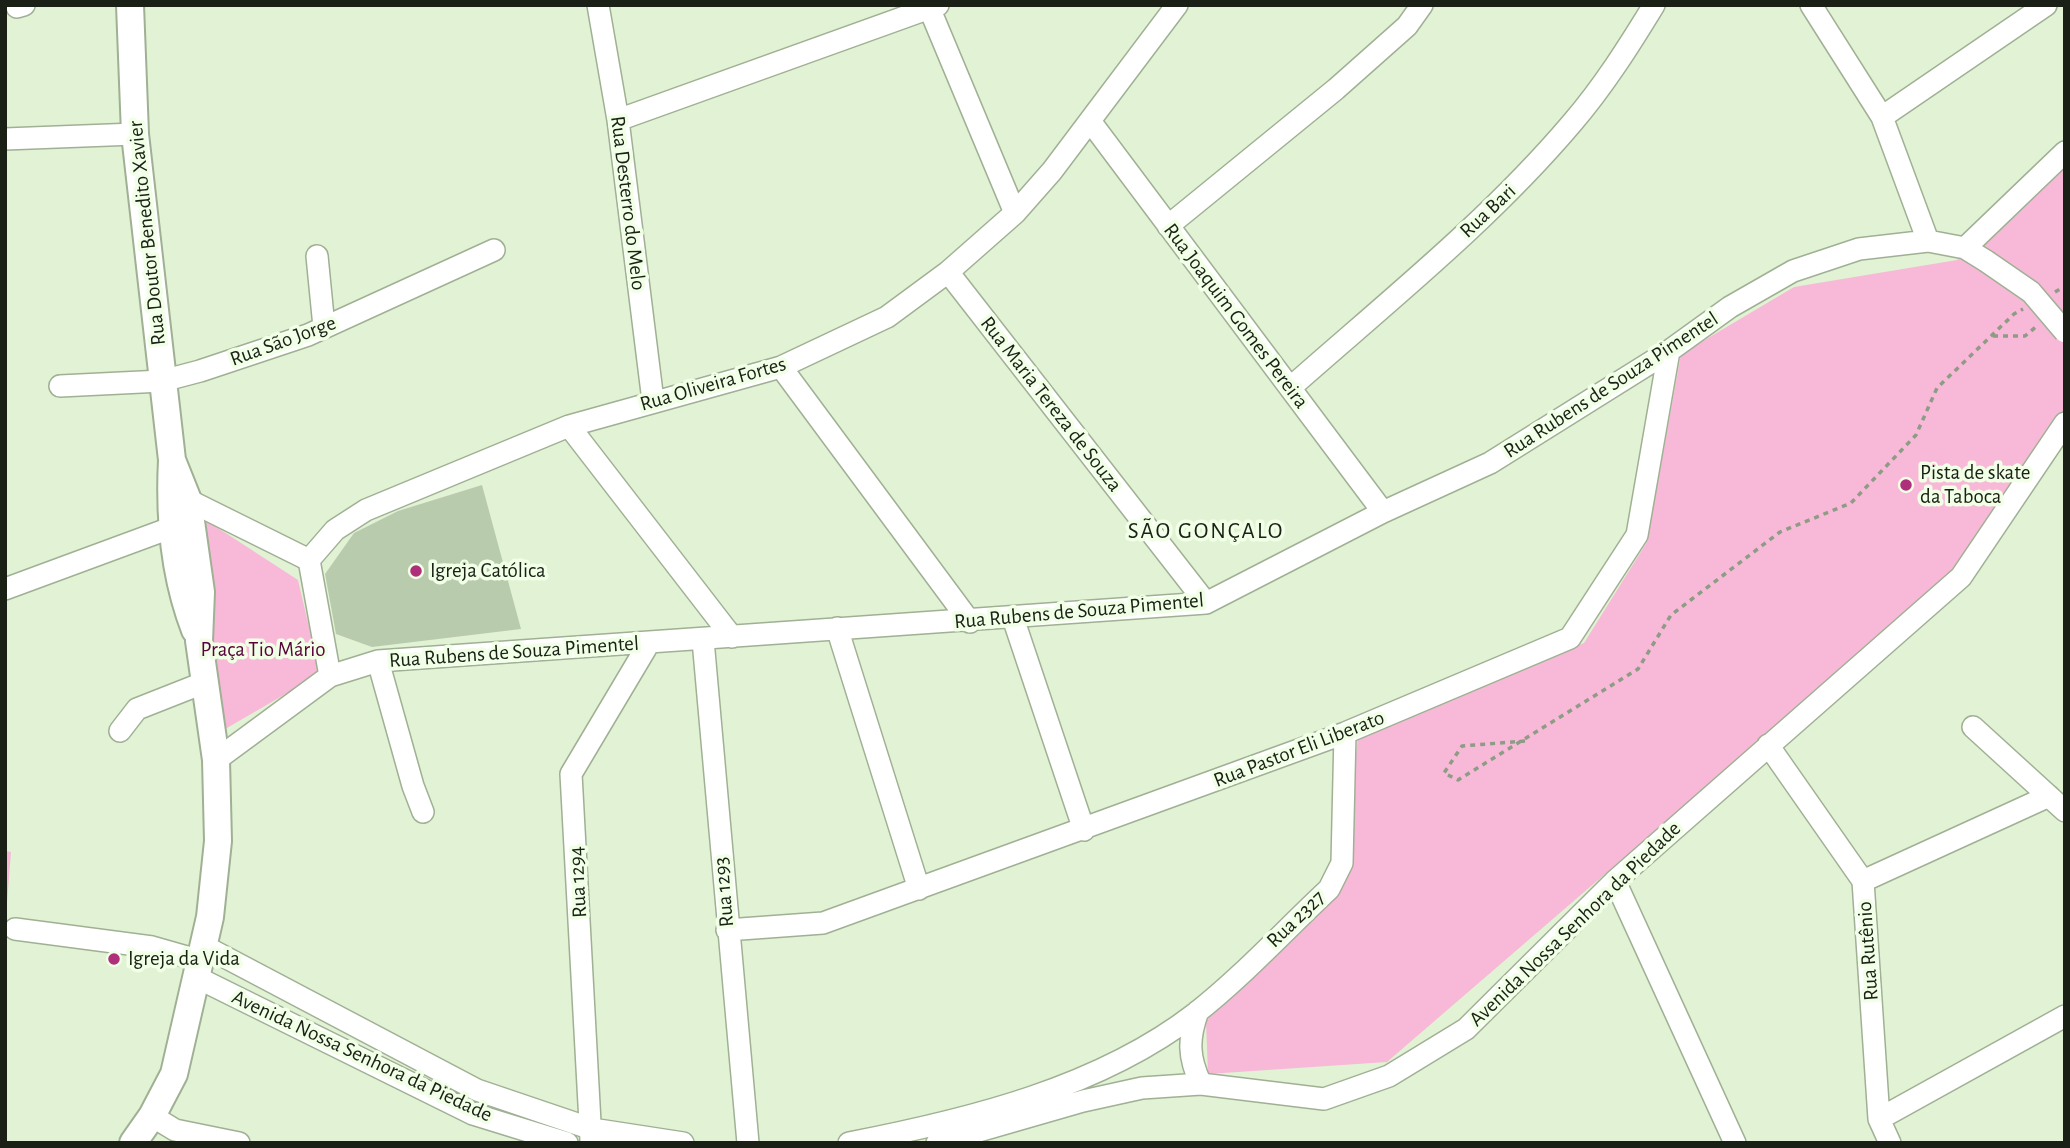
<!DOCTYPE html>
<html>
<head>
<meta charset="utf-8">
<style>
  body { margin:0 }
  #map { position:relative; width:2070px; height:1148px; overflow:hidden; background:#e1f3d4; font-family:"Alegreya Sans",sans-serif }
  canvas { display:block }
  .frame { position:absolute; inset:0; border:7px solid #1a2015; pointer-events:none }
</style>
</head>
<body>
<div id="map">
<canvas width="2070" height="1148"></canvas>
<div class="frame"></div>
</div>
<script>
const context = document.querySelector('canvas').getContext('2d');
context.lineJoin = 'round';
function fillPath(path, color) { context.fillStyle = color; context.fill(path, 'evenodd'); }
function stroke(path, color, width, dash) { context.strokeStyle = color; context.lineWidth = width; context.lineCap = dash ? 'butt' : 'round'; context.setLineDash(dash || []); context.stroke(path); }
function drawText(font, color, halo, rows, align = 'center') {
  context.font = font + ' "Alegreya Sans",sans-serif'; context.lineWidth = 7; context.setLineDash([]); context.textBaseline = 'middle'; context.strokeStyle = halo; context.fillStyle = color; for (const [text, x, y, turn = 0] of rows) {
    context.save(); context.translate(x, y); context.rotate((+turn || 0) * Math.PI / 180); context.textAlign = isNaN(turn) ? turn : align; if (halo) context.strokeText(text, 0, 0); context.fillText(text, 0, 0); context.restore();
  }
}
fillPath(new Path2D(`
  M 2065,167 L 2065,410 L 1953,574 L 1387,1062 L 1208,1074 L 1206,1021 L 1243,980 L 1342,886 L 1358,736 L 1584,643 L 1647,542 L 1681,354 L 1794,287 L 1957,260 Z
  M 204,519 L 298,580 L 320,674 L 220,732 Z
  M 5,851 L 11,852 L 5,928 Z`), '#f7b9d7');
fillPath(new Path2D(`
  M 482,485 L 521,629 L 372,647 L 336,634 L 325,574 L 354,533 L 398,511 Z`), '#b9cbad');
const minor = new Path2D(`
  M 598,5 L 618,120 L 653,401
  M 928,5 L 1015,213
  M 1811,5 L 1882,117 L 1928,241
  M 17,7 L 24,5
  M 1882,117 L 2046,5
  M 618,120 L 938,5
  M 1090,121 L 1383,512
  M 5,139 L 135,134
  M 1168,226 L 1336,89 L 1407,26 L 1422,5
  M 1965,248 L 2065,152
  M 317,256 L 324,327
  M 948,272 L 1206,603
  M 781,367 L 970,622
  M 60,386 L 162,381 L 200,371 L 308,335 L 494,250
  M 1290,388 C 1386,303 1489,221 1572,123 C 1603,87 1629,46 1654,5
  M 569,426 L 732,637
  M 178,501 L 188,500 L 309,560
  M 309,560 L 335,530 L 366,510 L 569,426 L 781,367 L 887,317 L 948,272 L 1015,213 L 1052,171 L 1177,5
  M 309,560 L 330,676
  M 5,589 L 173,527
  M 1013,618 L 1084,830
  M 837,628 L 919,889
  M 703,640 L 748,1143
  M 378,661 L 413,786 L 423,812
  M 1973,727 L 2065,811
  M 120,731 L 137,709 L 203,683
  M 1768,745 L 1863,881 L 1879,1119 L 1890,1143
  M 216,760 L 330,676 L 378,661 L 1206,603 L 1383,512 L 1490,463 L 1669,351 L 1730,307 L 1793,271 L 1859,249 L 1928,241 L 1965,248 L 1986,261
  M 1615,881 L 1735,1143
  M 1863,881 L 2049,796
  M 15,929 L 152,947 L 201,961
  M 727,930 L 823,923 L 1345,733 L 1570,638 L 1637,535 L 1669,351
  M 204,946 L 477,1090 L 592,1129 L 683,1143
  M 198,978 L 473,1114 L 567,1143
  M 1198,1011 C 1188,1039 1188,1057 1201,1084
  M 152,1116 L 175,1130 L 239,1143
  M 1879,1119 L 2065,1016
  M 591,1141 L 571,774 L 649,643
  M 849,1143 C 968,1120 1099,1088 1196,1013 C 1243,976 1285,930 1329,889 L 1342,863 L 1345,733
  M 937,1143 L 1083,1101 L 1142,1088 L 1201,1084 L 1324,1099 L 1389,1076 L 1466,1029 L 1615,881 L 1961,577 L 2065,423`);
const tertiary = new Path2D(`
  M 130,5 L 135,134 L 172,460 C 169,517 174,576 195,630
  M 133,1143 L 152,1116 L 174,1074 L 210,917 L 218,841 L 216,760 L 199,641 L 201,592 L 188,500 L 172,460`);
stroke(minor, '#a0b094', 24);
stroke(tertiary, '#a0b094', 30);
stroke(new Path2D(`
  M 2055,292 L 2065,286
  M 1993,336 L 2025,336 L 2037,326
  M 1525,741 L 1462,746 L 1444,773 L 1458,780 L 1638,669 L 1671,615 L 1780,532 L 1851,503 L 1916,435 L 1937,388 L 2014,314 L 2023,309`), '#8f9c85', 3.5, [5, 5]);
stroke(minor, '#fff', 21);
stroke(tertiary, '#fff', 26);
const minorBridge = new Path2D(`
  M 1986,261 L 2031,292 L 2065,332`);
stroke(minorBridge, '#a0b094', 24, []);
stroke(minorBridge, '#fff', 21);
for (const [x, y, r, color] of [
  [1906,485,7,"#af2f7b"],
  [416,571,7,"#af2f7b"],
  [114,959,7,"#af2f7b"]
]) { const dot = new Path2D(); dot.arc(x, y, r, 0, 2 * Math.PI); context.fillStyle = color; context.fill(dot); stroke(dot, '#f0ffe6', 2.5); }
drawText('21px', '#1a2015', '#f0ffe6', [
  ["Rua Desterro do Melo",628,203,83],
  ["Rua Bari",1488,211,-43],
  ["Rua Doutor Benedito Xavier",147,233,-96],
  ["Rua Joaquim Gomes Pereira",1236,316,53],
  ["Rua São Jorge",283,341,-20],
  ["Rua Oliveira Fortes",713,384,-16],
  ["Rua Rubens de Souza Pimentel",1611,385,-33],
  ["Rua Maria Tereza de Souza",1051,404,52],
  ["Rua Rubens de Souza Pimentel",1079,611,-5],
  ["Rua Rubens de Souza Pimentel",514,652,-4],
  ["Rua Pastor Eli Liberato",1299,749,-21],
  ["Rua 1294",578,882,-93],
  ["Rua 1293",724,892,-95],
  ["Rua 2327",1296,919,-44],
  ["Avenida Nossa Senhora da Piedade",1575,924,-44],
  ["Rua Rutênio",1868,951,-94],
  ["Avenida Nossa Senhora da Piedade",362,1056,25]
]);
drawText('21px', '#1a2015', '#f0ffe6', [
  ["Pista de skate",1920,473],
  ["da Taboca",1920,497],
  ["Igreja Católica",430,571],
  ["Igreja da Vida",128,959]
], 'left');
drawText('21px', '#59033b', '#f0ffe6', [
  ["Praça Tio Mário",263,650]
]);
context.letterSpacing = '2px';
drawText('23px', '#1a2015', '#f0ffe6', [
  ["SÃO GONÇALO",1206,531]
]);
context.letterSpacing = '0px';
</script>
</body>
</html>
